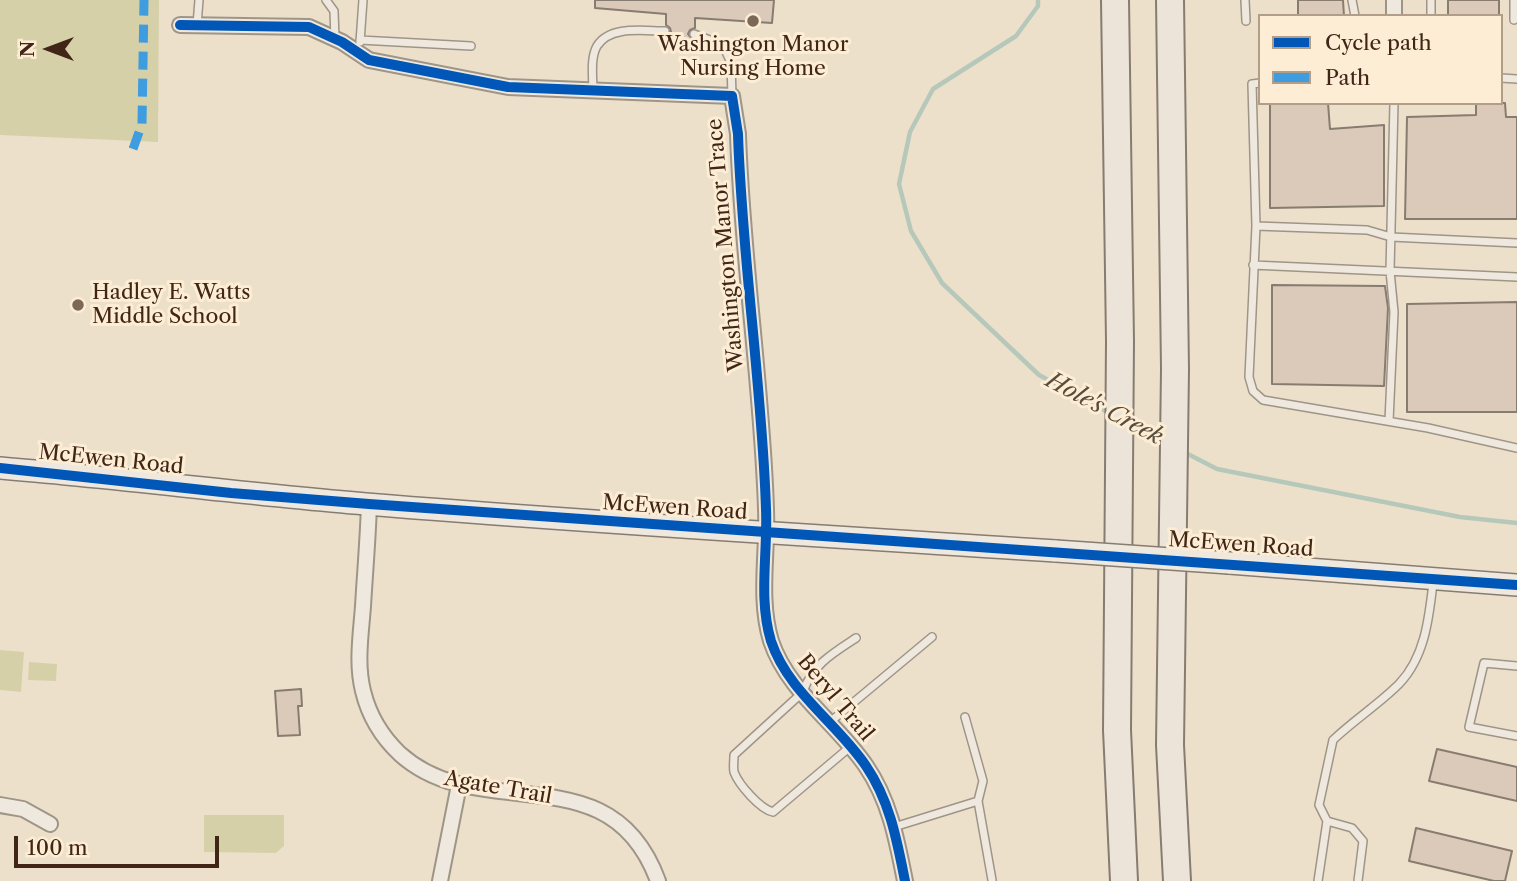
<!DOCTYPE html>
<html>
<head>
<meta charset="utf-8">
<style>
  body { margin:0 }
  #map { position:relative; width:1517px; height:881px; overflow:hidden; background:#ede0cb; font-family:"Libre Caslon Text",serif }
  canvas { display:block }
  .legend { position:absolute; left:1258px; top:14px; width:245px; height:91px; box-sizing:border-box; background:#fcedd4; border:2px solid #b19d88; margin:0; padding:9px 12px; list-style:none; font-size:21px; color:#412617 }
  .legend li { display:flex; align-items:center; gap:14px; height:35px }
  .legend b { width:35px; border:2px solid #b19d88 }
  .north { position:absolute; left:14px; top:14px; width:70px; height:70px; -webkit-text-stroke:5px #fcedd4; paint-order:stroke; rotate:270deg; font-size:19px; font-weight:700; line-height:28px; text-align:center; color:#412617 }
  .north::after { content:''; display:block; margin:auto; width:24px; height:32px; background:#412617; clip-path:polygon(50% 0,100% 100%,50% 72%,0 100%) }
  .scale { position:absolute; left:14px; top:836px; width:205px; height:32px; box-sizing:border-box; border:4px solid #412617; border-top:0; padding-left:9px; font-size:21px; line-height:24px; white-space:nowrap; color:#412617; -webkit-text-stroke:5px #fcedd4; paint-order:stroke }
</style>
</head>
<body>
<div id="map">
<canvas width="1517" height="881"></canvas>
<ul class="legend">
<li><b style="height:9px;background:#0057b8"></b>Cycle path</li>
<li><b style="height:9px;background:#3f9cdf"></b>Path</li>
</ul>
<div class="north">N</div>
<div class="scale">100 m</div>
</div>
<script>
const context = document.querySelector('canvas').getContext('2d');
context.lineJoin = 'round';
function fillPath(path, color) { context.fillStyle = color; context.fill(path, 'evenodd'); }
function stroke(path, color, width, dash) { context.strokeStyle = color; context.lineWidth = width; context.lineCap = dash ? 'butt' : 'round'; context.setLineDash(dash || []); context.stroke(path); }
function drawText(font, color, halo, rows, align = 'center') {
  context.font = font + ' "Libre Caslon Text",serif'; context.lineWidth = 6; context.setLineDash([]); context.textBaseline = 'middle'; context.strokeStyle = halo; context.fillStyle = color; for (const [text, x, y, turn = 0] of rows) {
    context.save(); context.translate(x, y); context.rotate((+turn || 0) * Math.PI / 180); context.textAlign = isNaN(turn) ? turn : align; if (halo) context.strokeText(text, 0, 0); context.fillText(text, 0, 0); context.restore();
  }
}
fillPath(new Path2D(`
  M 0,0 L 159,0 L 158,142 L 0,135 Z
  M 0,650 L 24,652 L 21,692 L 0,690 Z
  M 29,662 L 57,664 L 56,681 L 28,680 Z
  M 204,815 L 284,815 L 284,846 L 276,853 L 204,852 Z`), '#d6d0a9');
stroke(new Path2D(`
  M 1038,0 L 1038,6 L 1016,36 L 933,89 L 910,132 L 899,184 L 911,231 L 942,283 L 1039,375 L 1111,414
  M 1128,423 L 1164,441
  M 1184,452 L 1217,469 L 1460,517 L 1517,523`), '#b6c8ba', 4.5);
const building = new Path2D(`
  M 595,0 L 774,0 L 772,23 L 695,18 L 695,28 L 690,30 L 688,34 L 694,41 L 664,39 L 671,32 L 670,28 L 666,25 L 666,14 L 595,8 Z
  M 1298,0 L 1343,0 L 1344,16 L 1298,16 Z
  M 1448,0 L 1499,0 L 1499,16 L 1448,16 Z
  M 1270,103 L 1328,103 L 1330,129 L 1384,125 L 1384,206 L 1270,208 Z
  M 1476,103 L 1505,103 L 1506,117 L 1517,117 L 1517,219 L 1405,219 L 1407,117 L 1476,115 Z
  M 1272,285 L 1385,286 L 1388,308 L 1384,386 L 1272,384 Z
  M 1517,302 L 1517,412 L 1407,412 L 1407,304 Z
  M 301,689 L 302,706 L 298,706 L 300,735 L 278,736 L 275,691 Z
  M 1437,749 L 1517,767 L 1517,801 L 1429,781 Z
  M 1416,828 L 1512,851 L 1505,881 L 1494,881 L 1409,861 Z`);
fillPath(building, '#dbc9b9');
stroke(building, '#877c70', 2);
const lane = new Path2D(`
  M 326,0 L 334,11 L 335,39
  M 1245,0 L 1246,21
  M 1352,0 L 1355,16
  M 1514,0 L 1514,20
  M 1431,16 L 1431,0
  M 197,25 L 199,0
  M 694,34 L 723,45 L 731,63 L 732,96
  M 360,40 L 471,46
  M 360,42 L 363,0
  M 1501,78 L 1517,79
  M 1260,83 L 1252,84 L 1256,226 L 1249,377 L 1253,391 L 1263,400 L 1428,428 L 1517,448
  M 593,91 C 593,78 590,58 597,46 C 610,25 644,31 665,31
  M 1256,226 L 1367,230 L 1391,237 L 1517,243
  M 1253,265 L 1517,277
  M 1389,421 L 1394,312 L 1390,271 L 1394,103
  M 1517,666 L 1484,663 L 1469,727 L 1517,736
  M 965,717 L 983,781 L 978,801
  M 830,722 L 932,637
  M 850,747 L 773,812 C 760,809 739,785 734,772 C 733,767 734,761 734,755 L 803,692 C 812,665 833,653 856,638
  M 1327,821 L 1352,828 L 1363,841 L 1358,881
  M 894,827 L 978,801 L 992,880
  M 1318,881 L 1327,821 L 1319,805 L 1333,740 C 1354,720 1379,704 1399,684 C 1425,657 1429,618 1433,583`);
const street = new Path2D(`
  M 1394,0 L 1394,16
  M 180,25 L 309,27 L 342,42 L 369,60 L 508,87 L 732,96 L 738,134 C 742,259 762,384 766,509 C 768,553 758,598 771,641 C 788,692 837,723 866,766 C 890,801 897,841 905,881
  M 369,504 C 368,538 365,572 363,606 C 361,634 356,663 363,691 C 369,716 382,737 400,754 C 481,827 610,750 658,881
  M 0,805 L 23,809 L 50,824
  M 440,881 L 459,785`);
const secondary = new Path2D(`
  M 0,468 C 122,478 244,494 366,504 C 596,523 826,536 1056,551
  M 1229,563 L 1517,585`);
const highway = new Path2D(`
  M 1115,0 L 1120,341 L 1117,730 L 1124,881
  M 1170,0 L 1175,369 L 1170,745 L 1177,881`);
stroke(lane, '#9f9587', 10);
stroke(street, '#9f9587', 18);
stroke(secondary, '#877c70', 24);
stroke(highway, '#877c70', 30);
stroke(lane, '#efe8de', 7);
stroke(street, '#efe8de', 14);
stroke(secondary, '#efe8de', 21);
stroke(highway, '#ece4d9', 26);
const secondaryBridge = new Path2D(`
  M 1056,551 L 1229,563`);
stroke(secondaryBridge, '#877c70', 24, []);
stroke(secondaryBridge, '#efe8de', 21);
stroke(new Path2D(`
  M 133,149 L 142,124 L 144,0`), '#3f9cdf', 9, [18, 9]);
stroke(new Path2D(`
  M 180,25 L 309,27 L 342,42 L 369,60 L 508,87 L 732,96 L 738,134 C 742,259 762,384 766,509 C 768,553 758,598 771,641 C 788,692 837,723 866,766 C 890,801 897,841 905,881
  M 0,468 L 231,493 L 369,504 L 1517,585`), '#0057b8', 10);
for (const [x, y, r, color] of [
  [753,21,7,"#7d6756"],
  [78,305,7,"#7d6756"]
]) { const dot = new Path2D(); dot.arc(x, y, r, 0, 2 * Math.PI); context.fillStyle = color; context.fill(dot); stroke(dot, '#fcedd4', 2.5); }
drawText('21px', '#412617', '#fcedd4', [
  ["Washington Manor",753,45],
  ["Nursing Home",753,69],
  ["Hadley E. Watts",92,293,"left"],
  ["Middle School",92,317,"left"]
]);
drawText('21px', '#412617', '#fcedd4', [
  ["Washington Manor Trace",726,245,-95],
  ["McEwen Road",111,460,6],
  ["McEwen Road",675,508,4],
  ["McEwen Road",1241,545,4],
  ["Beryl Trail",835,698,50],
  ["Agate Trail",498,788,10]
]);
drawText('italic 23px', '#584c3e', '#fcedd4', [
  ["Hole's Creek",1104,409,28]
]);
</script>
</body>
</html>
